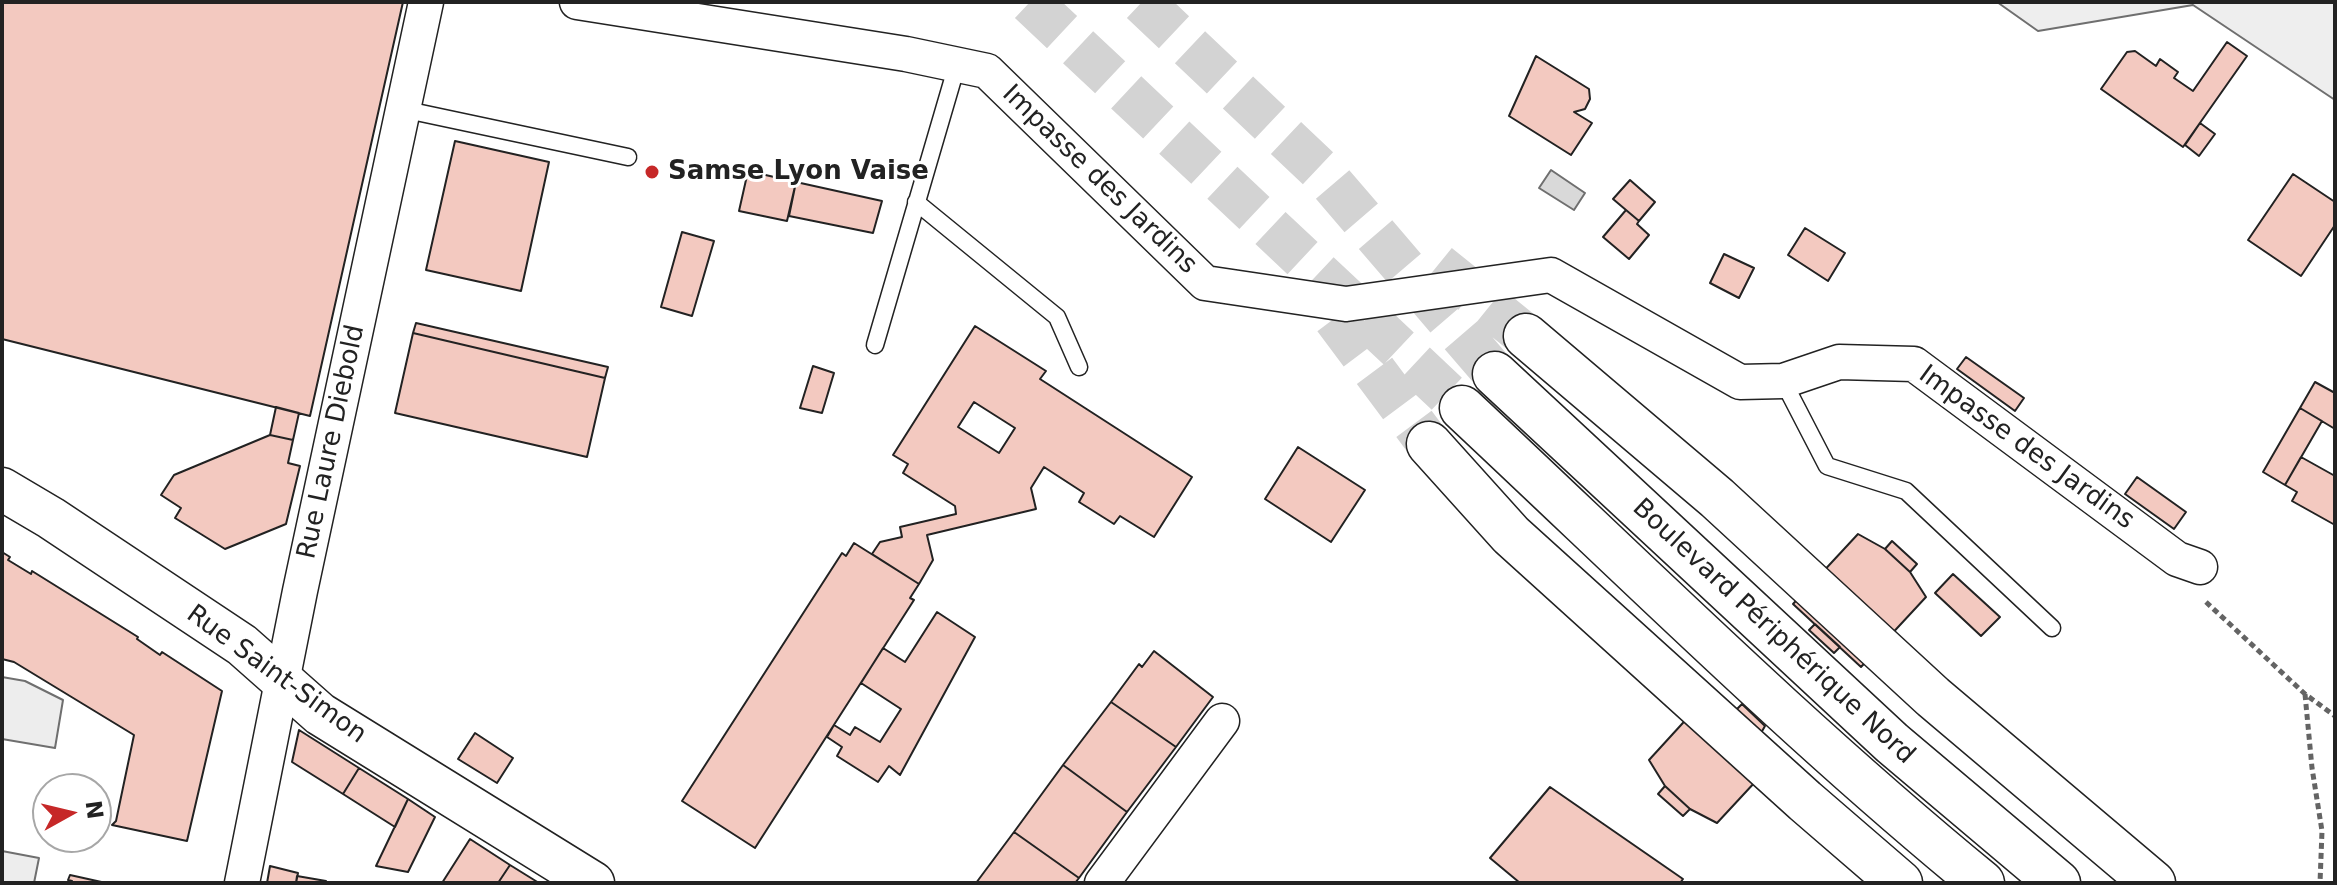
<!DOCTYPE html>
<html>
<head>
<meta charset="utf-8">
<style>
  body { margin:0 }
  #map { position:relative; width:2337px; height:885px; overflow:hidden; background:#fff; font-family:"DejaVu Sans",sans-serif }
  canvas { display:block }
  .frame { position:absolute; inset:0; border:4px solid #222; pointer-events:none }
  .north { position:absolute; left:32px; top:773px; width:80px; height:80px; box-sizing:border-box; background:#fff; border:2px solid #a7a7a7; border-radius:50%; rotate:82deg; font-size:22px; font-weight:700; line-height:32px; text-align:center; color:#222 }
  .north::after { content:''; display:block; margin:auto; width:28px; height:36px; background:#c62828; clip-path:polygon(50% 0,100% 100%,50% 72%,0 100%) }
</style>
</head>
<body>
<div id="map">
<canvas width="2337" height="885"></canvas>
<div class="frame"></div>
<div class="north">N</div>
</div>
<script>
const context = document.querySelector('canvas').getContext('2d');
context.lineJoin = 'round';
function fillPath(path, color) { context.fillStyle = color; context.fill(path, 'evenodd'); }
function stroke(path, color, width, dash) { context.strokeStyle = color; context.lineWidth = width; context.lineCap = dash ? 'butt' : 'round'; context.setLineDash(dash || []); context.stroke(path); }
function drawText(font, color, halo, rows, align = 'center') {
  context.font = font + ' "DejaVu Sans",sans-serif'; context.lineWidth = 6; context.setLineDash([]); context.textBaseline = 'middle'; context.strokeStyle = halo; context.fillStyle = color; for (const [text, x, y, turn = 0] of rows) {
    context.save(); context.translate(x, y); context.rotate((+turn || 0) * Math.PI / 180); context.textAlign = isNaN(turn) ? turn : align; if (halo) context.strokeText(text, 0, 0); context.fillText(text, 0, 0); context.restore();
  }
}
const green = new Path2D(`
  M 1997,2 L 2335,2 L 2335,100 L 2193,5 L 2038,31 Z`);
fillPath(green, '#eee');
stroke(green, '#6f6f6f', 2);
const parking = new Path2D(`
  M 2,677 L 25,681 L 63,700 L 55,748 L 2,739 Z
  M 2,851 L 39,858 L 34,883 L 2,883 Z`);
fillPath(parking, '#ededed');
stroke(parking, '#6f6f6f', 2);
const water = new Path2D(`
  M 1551,170 L 1585,193 L 1574,210 L 1539,188 Z`);
fillPath(water, '#d9d9d9');
stroke(water, '#6f6f6f', 2);
const building = new Path2D(`
  M 2,2 L 403,2 L 310,416 L 2,339 Z
  M 2227,42 L 2247,56 L 2183,147 L 2101,89 L 2127,52 L 2135,51 L 2156,66 L 2160,59 L 2178,72 L 2174,78 L 2193,91 Z
  M 1536,56 L 1589,89 L 1590,99 L 1585,109 L 1574,112 L 1592,123 L 1571,155 L 1509,116 Z
  M 2200,123 L 2215,134 L 2199,156 L 2185,145 Z
  M 455,141 L 549,162 L 521,291 L 426,270 Z
  M 748,171 L 796,182 L 787,221 L 739,211 Z
  M 2293,174 L 2335,202 L 2335,225 L 2301,276 L 2248,240 Z
  M 1630,180 L 1655,202 L 1639,221 L 1613,199 Z
  M 796,182 L 882,201 L 873,233 L 789,216 Z
  M 1626,210 L 1639,221 L 1637,224 L 1649,235 L 1629,259 L 1603,237 Z
  M 1805,228 L 1845,253 L 1828,281 L 1788,255 Z
  M 682,232 L 714,241 L 692,316 L 661,307 Z
  M 1724,254 L 1754,268 L 1739,298 L 1710,283 Z
  M 416,323 L 608,367 L 605,378 L 413,333 Z
  M 975,326 L 1046,371 L 1040,379 L 1192,477 L 1154,537 L 1120,516 L 1114,524 L 1079,502 L 1084,493 L 1044,467 L 1031,488 L 1036,509 L 927,535 L 933,560 L 919,584 L 872,554 L 880,542 L 902,537 L 900,527 L 956,514 L 955,506 L 903,473 L 908,464 L 893,455 ZM 974,402 L 1015,428 L 999,453 L 958,427 Z
  M 413,333 L 605,378 L 587,457 L 395,413 Z
  M 1966,357 L 2024,398 L 2015,411 L 1957,369 Z
  M 813,366 L 834,373 L 822,413 L 800,408 Z
  M 2315,382 L 2335,393 L 2335,429 L 2300,408 Z
  M 276,407 L 299,413 L 293,440 L 270,435 Z
  M 2300,408 L 2322,421 L 2285,485 L 2263,472 Z
  M 270,435 L 293,440 L 288,463 L 300,466 L 286,524 L 225,549 L 175,518 L 181,508 L 161,495 L 174,475 Z
  M 1298,447 L 1365,490 L 1331,542 L 1265,499 Z
  M 2301,457 L 2335,476 L 2335,525 L 2292,501 L 2297,492 L 2285,485 Z
  M 2137,477 L 2186,512 L 2174,529 L 2125,494 Z
  M 1858,534 L 1885,549 L 1910,572 L 1926,597 L 1861,667 L 1793,604 Z
  M 1892,541 L 1917,564 L 1910,572 L 1885,549 Z
  M 854,543 L 919,584 L 910,598 L 914,600 L 755,848 L 682,801 L 842,553 L 846,556 Z
  M 2,552 L 10,557 L 8,560 L 31,574 L 32,571 L 138,637 L 137,639 L 160,655 L 162,652 L 222,691 L 187,841 L 112,825 L 116,821 L 134,735 L 14,662 L 2,659 Z
  M 1953,574 L 2000,617 L 1981,636 L 1935,593 Z
  M 937,612 L 975,637 L 900,775 L 889,766 L 878,782 L 837,756 L 842,747 L 827,737 L 834,725 L 850,735 L 855,727 L 880,742 L 901,709 L 861,683 L 883,648 L 905,662 Z
  M 1815,624 L 1840,647 L 1834,653 L 1809,630 Z
  M 1154,651 L 1213,697 L 1176,747 L 1111,702 L 1139,664 L 1142,667 Z
  M 1713,690 L 1782,753 L 1717,823 L 1690,809 L 1665,786 L 1649,760 Z
  M 1111,702 L 1176,747 L 1127,812 L 1063,765 Z
  M 1742,704 L 1765,726 L 1761,733 L 1736,710 Z
  M 299,730 L 359,768 L 343,794 L 292,762 Z
  M 475,733 L 513,758 L 497,783 L 458,759 Z
  M 1063,765 L 1127,812 L 1079,878 L 1014,832 Z
  M 359,768 L 408,799 L 395,827 L 343,794 Z
  M 1665,786 L 1690,809 L 1683,816 L 1658,794 Z
  M 1550,787 L 1683,879 L 1680,883 L 1520,883 L 1490,858 Z
  M 408,799 L 435,817 L 408,872 L 376,866 Z
  M 1014,832 L 1079,878 L 1075,883 L 976,883 Z
  M 470,839 L 510,865 L 498,883 L 442,883 Z
  M 510,865 L 539,883 L 498,883 Z
  M 270,866 L 298,873 L 296,883 L 267,883 Z
  M 70,875 L 106,883 L 72,883 L 72,881 L 68,880 Z
  M 297,876 L 326,881 L 326,883 L 296,883 Z`);
fillPath(building, '#f3c9c0');
stroke(building, '#222', 2);
stroke(new Path2D(`
  M 1030,2 L 1462,408
  M 1142,2 L 1321,171 L 1495,374
  M 1438,265 L 1526,336
  M 1335,318 L 1429,444`), '#d3d3d3', 44, [44, 22]);
const service = new Path2D(`
  M 402,109 L 628,157
  M 916,202 L 1057,317 L 1079,367
  M 875,345 L 957,65
  M 1783,381 L 1827,466 L 1906,491 L 2052,628`);
const minor = new Path2D(`
  M 577,2 L 906,54 L 987,71 L 1205,283 L 1346,304 L 1551,275 L 1740,382 L 1783,381 L 1839,362 L 1914,364 L 2177,559 L 2200,567
  M 242,883 L 300,591 L 426,2
  M 1102,883 L 1222,721`);
const tertiary = new Path2D(`
  M 2,489 L 51,518 L 242,645 L 320,714 L 593,883`);
const trunk = new Path2D(`
  M 1526,336 L 1717,498 L 1933,697 L 2153,883
  M 1495,374 L 1892,743 L 2058,883
  M 1462,408 C 1633,568 1800,734 1982,883
  M 1429,444 L 1511,535 L 1805,801 L 1900,883`);
stroke(service, '#222', 19);
stroke(minor, '#222', 37);
stroke(tertiary, '#222', 45);
stroke(trunk, '#222', 47);
stroke(new Path2D(`
  M 2206,602 L 2305,694 L 2335,716
  M 2305,694 L 2312,768 L 2322,831 L 2320,883`), '#646464', 5, [6, 4]);
stroke(service, '#fff', 16);
stroke(minor, '#fff', 34);
stroke(tertiary, '#fff', 42);
stroke(trunk, '#fff', 44);
for (const [x, y, r, color] of [
  [652,172,8,"#c62828"]
]) { const dot = new Path2D(); dot.arc(x, y, r, 0, 2 * Math.PI); context.fillStyle = color; context.fill(dot); stroke(dot, '#fff', 3); }
drawText('bold 26px', '#222', '#fff', [
  ["Samse Lyon Vaise",668,172]
], 'left');
drawText('26px', '#222', '#fff', [
  ["Impasse des Jardins",1099,180,44],
  ["Rue Laure Diebold",332,442,-78],
  ["Impasse des Jardins",2026,448,36],
  ["Boulevard Périphérique Nord",1773,632,43],
  ["Rue Saint-Simon",276,675,36]
]);
</script>
</body>
</html>
